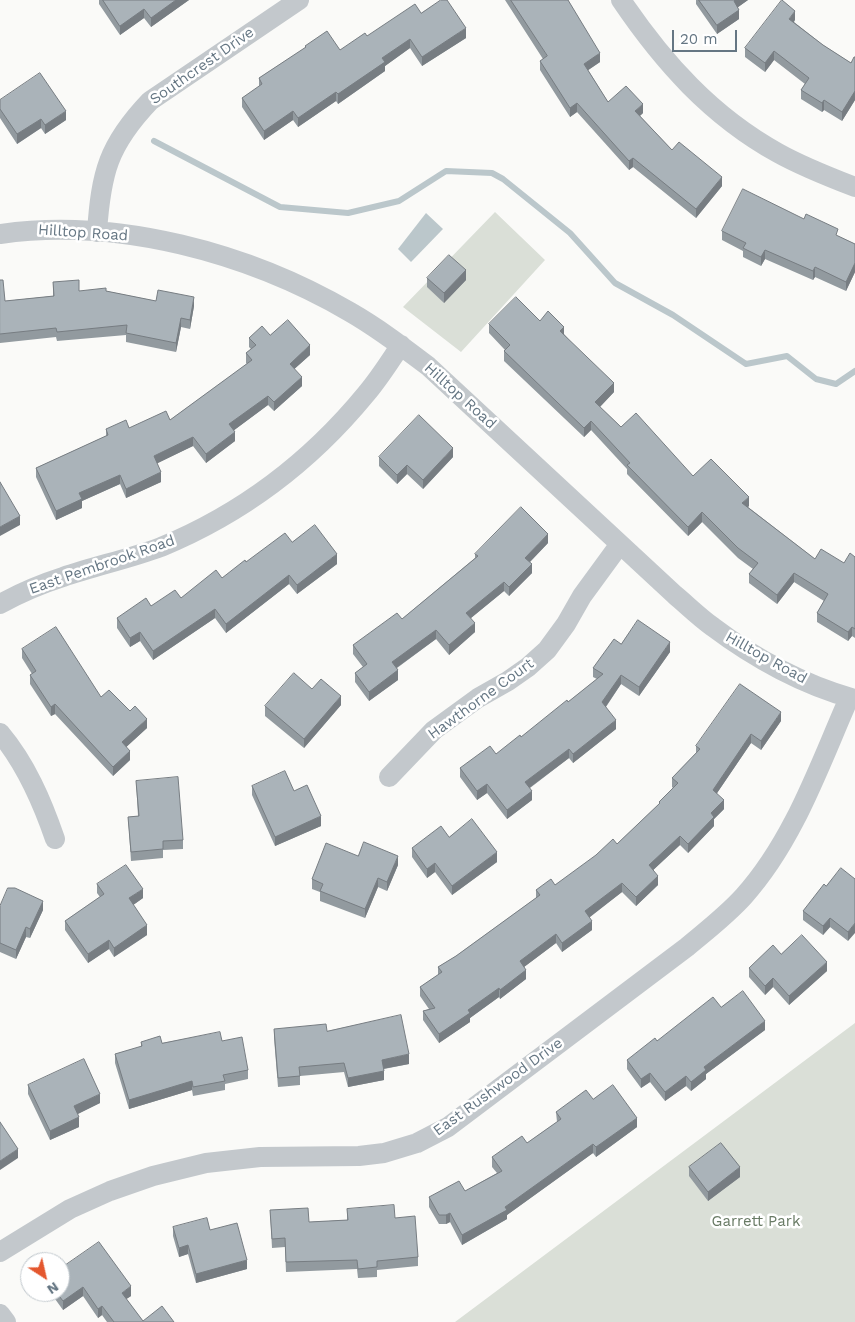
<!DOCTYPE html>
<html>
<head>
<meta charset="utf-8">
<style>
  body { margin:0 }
  #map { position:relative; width:855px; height:1322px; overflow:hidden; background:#fafaf8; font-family:"Work Sans",sans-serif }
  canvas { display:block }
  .north { position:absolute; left:20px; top:1252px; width:50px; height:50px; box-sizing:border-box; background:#fff; border:1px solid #c1c8cd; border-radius:50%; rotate:145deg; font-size:14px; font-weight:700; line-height:20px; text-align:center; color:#657683 }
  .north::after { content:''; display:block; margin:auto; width:18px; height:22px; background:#e4572e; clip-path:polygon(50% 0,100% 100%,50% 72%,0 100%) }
  .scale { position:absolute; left:672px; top:30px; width:65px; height:22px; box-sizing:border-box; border:2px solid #657683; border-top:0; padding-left:6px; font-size:15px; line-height:18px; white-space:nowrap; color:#657683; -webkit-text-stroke:4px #fff; paint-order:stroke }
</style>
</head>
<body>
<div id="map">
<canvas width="855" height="1322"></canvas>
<div class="north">N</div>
<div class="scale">20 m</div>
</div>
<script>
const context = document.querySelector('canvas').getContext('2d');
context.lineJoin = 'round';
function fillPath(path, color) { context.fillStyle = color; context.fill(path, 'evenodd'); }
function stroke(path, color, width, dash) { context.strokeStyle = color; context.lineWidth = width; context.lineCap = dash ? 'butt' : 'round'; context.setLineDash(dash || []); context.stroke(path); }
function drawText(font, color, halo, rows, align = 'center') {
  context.font = font + ' "Work Sans",sans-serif'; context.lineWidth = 5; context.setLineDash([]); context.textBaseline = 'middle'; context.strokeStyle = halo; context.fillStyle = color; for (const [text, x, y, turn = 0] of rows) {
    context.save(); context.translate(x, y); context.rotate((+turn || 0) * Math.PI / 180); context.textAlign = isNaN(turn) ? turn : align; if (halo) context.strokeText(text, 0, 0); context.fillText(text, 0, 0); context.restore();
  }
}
fillPath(new Path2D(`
  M 495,212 L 545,260 L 461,352 L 403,307 Z
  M 855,1023 L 855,1322 L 455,1322 Z`), '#dadfd7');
fillPath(new Path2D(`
  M 426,213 L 443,229 L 411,262 L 398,249 Z`), '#bbc7cb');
stroke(new Path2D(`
  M 154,141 L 280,207 L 348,213 L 399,201 L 446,171 L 492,173 L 503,179 L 570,233 L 615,283 L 673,315 L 746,364 L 787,356 L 816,379 L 836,384 L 855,371`), '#bbc7cb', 6);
stroke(new Path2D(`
  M 621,0 C 663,62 711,116 778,153 C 803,167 829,177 855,187
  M 97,232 C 101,173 108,145 150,101 L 299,0
  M 0,234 C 117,217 249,253 350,312 C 378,328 403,347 428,366 L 675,595 C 687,605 699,617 713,627 C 754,658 805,686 855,699
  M 0,604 C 20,593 41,584 63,577 C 95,566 129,559 161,547 C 241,514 311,461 366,394 C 379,379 390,361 401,345
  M 0,733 C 26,764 42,801 55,839
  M 389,777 L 434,730 L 478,698 L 508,681 L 528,667 L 547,650 L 566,624 L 582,596 L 620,544
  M 0,1252 L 70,1209 L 110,1191 L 153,1176 L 206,1163 L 260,1157 L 359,1156 L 384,1153 L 417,1143 L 448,1127 L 687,947 C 706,931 727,915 744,896 C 794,840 819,766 849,698
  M 0,1314 L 6,1322`), '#c3c8cc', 20);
fillPath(new Path2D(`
  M 99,0 L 189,0 L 151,27 L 144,18 L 120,35 L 99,4 Z
  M 505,0 L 568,0 L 600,62 L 588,70 L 608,102 L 643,113 L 640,116 L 672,150 L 722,186 L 696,218 L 633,167 L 629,170 L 577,112 L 570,117 L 540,70 L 540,61 L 543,59 Z
  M 696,0 L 748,0 L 738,7 L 739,19 L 717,34 L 696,4 Z
  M 421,13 L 466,38 L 422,66 L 410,48 L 385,66 L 385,71 L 338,104 L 336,101 L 298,127 L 293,120 L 264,140 L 242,107 L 242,98 L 259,87 L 259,78 L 305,48 L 305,46 L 340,50 L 367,36 Z
  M 795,20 L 794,22 L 823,45 L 851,63 L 855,57 L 855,100 L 842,121 L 824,110 L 822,112 L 801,99 L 801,90 L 805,84 L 774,60 L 765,72 L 745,57 L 745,48 Z
  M 0,100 L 66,120 L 45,134 L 41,128 L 17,144 L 0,118 Z
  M 722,231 L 838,236 L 855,244 L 855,272 L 846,291 L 815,277 L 813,280 L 765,259 L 761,266 L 743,257 L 743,251 L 722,240 Z
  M 427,278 L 466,280 L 444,303 L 427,287 Z
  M 0,280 L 5,301 L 53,296 L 53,282 L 79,291 L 106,291 L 156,301 L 194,306 L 190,329 L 181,327 L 176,352 L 126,342 L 126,335 L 57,341 L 56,337 L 0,343 Z
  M 540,321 L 564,334 L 614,392 L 600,407 L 621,427 L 693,476 L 749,506 L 748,507 L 815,559 L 844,563 L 855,557 L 855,638 L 852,636 L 848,641 L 817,622 L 817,613 L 824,601 L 794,582 L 777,604 L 749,583 L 749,574 L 753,569 L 738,558 L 702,522 L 688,536 L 627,474 L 627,469 L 591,430 L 584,437 L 504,361 L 504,351 L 505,350 L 489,333 L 489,324 Z
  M 270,335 L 310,355 L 294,369 L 302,386 L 274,411 L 268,405 L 234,430 L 235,441 L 206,463 L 193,446 L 157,463 L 161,482 L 126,498 L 120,484 L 82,501 L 82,508 L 56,520 L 36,477 L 36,468 L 106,436 L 106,429 L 129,428 L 170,420 L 247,364 L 246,363 L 246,353 L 251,349 L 249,347 L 249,338 Z
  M 379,457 L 453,457 L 423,489 L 407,474 L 397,484 L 379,466 Z
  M 292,542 L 337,564 L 297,594 L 289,584 L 226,633 L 215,618 L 153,660 L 140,641 L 130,647 L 117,628 L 117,618 L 151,606 L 181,598 L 222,578 L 246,562 Z
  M 548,543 L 530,562 L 532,573 L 509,596 L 504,591 L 471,618 L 475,632 L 449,655 L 436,639 L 397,668 L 398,680 L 369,701 L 355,682 L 355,673 L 363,667 L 353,654 L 353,645 L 402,619 L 475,558 L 475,554 Z
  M 621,644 L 670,652 L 639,696 L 621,684 L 606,707 L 616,729 L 573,763 L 569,758 L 530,788 L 532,800 L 507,819 L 487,793 L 477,800 L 460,777 L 460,768 L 496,754 L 521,737 L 568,702 L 597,679 L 593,677 L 593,668 Z
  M 22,649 L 101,697 L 130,711 L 147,728 L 126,747 L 130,760 L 113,776 L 55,714 L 51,716 L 30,684 L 30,675 L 32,674 L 22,658 Z
  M 312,689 L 341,705 L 304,748 L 265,716 L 265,706 Z
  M 781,721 L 761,750 L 751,743 L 717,793 L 724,809 L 714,819 L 714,826 L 688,853 L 680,845 L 653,870 L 658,885 L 636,906 L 622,892 L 589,917 L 592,930 L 562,952 L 556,943 L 524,967 L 526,979 L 500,999 L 499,997 L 470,1018 L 470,1022 L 439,1043 L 423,1020 L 423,1011 L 429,1009 L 420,996 L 420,987 L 438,975 L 438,967 L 456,956 L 536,898 L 536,890 L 555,885 L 617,844 L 659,804 L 659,802 L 673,788 L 672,787 L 672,778 L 696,753 L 696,746 Z
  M 136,781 L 183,840 L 183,849 L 163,850 L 163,858 L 131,861 L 128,817 L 138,816 Z
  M 252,786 L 294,791 L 321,826 L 275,846 L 252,795 Z
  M 449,837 L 497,862 L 452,895 L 435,872 L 427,878 L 412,857 L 412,848 Z
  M 358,856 L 398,865 L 387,891 L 378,887 L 365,918 L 320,901 L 320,892 L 312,889 L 312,879 Z
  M 855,879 L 848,941 L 830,927 L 823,935 L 803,920 L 803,911 L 826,886 Z
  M 97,884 L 143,898 L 133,905 L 147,935 L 114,957 L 109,949 L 88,963 L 65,930 L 65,921 L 100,897 L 97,893 Z
  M 0,906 L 43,910 L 30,938 L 26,937 L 16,959 L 0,952 Z
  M 781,954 L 827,971 L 789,1005 L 773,987 L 765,995 L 749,977 L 749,968 Z
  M 721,1007 L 765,1030 L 706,1074 L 706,1079 L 691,1091 L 686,1086 L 665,1101 L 650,1082 L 641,1088 L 627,1069 L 627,1060 L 657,1041 Z
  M 274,1029 L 327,1031 L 409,1064 L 384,1069 L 384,1080 L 348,1087 L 344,1072 L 300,1076 L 300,1085 L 278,1087 L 274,1038 Z
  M 222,1041 L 248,1070 L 248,1079 L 225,1084 L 225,1090 L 193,1096 L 192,1090 L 129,1109 L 115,1063 L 115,1054 L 141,1047 L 141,1042 L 162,1043 Z
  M 28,1085 L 100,1103 L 77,1114 L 79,1127 L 50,1140 L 28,1094 Z
  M 593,1099 L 637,1127 L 596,1157 L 593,1153 L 507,1215 L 507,1219 L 462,1245 L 450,1222 L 446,1224 L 439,1224 L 429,1207 L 429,1197 L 465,1191 L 497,1173 L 492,1167 L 492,1157 L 527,1143 L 557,1122 L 556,1112 Z
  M 689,1167 L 740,1177 L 708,1201 L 689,1176 Z
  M 347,1209 L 395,1218 L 418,1257 L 418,1266 L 377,1270 L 377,1277 L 358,1278 L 357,1269 L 286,1272 L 285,1247 L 272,1248 L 270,1210 L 309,1222 L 347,1220 Z
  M 173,1227 L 210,1230 L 247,1269 L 196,1283 L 188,1254 L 179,1257 L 173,1236 Z
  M 60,1269 L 131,1296 L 126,1299 L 143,1321 L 174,1322 L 107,1322 L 102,1315 L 98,1318 L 83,1296 L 63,1310 L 50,1292 L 60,1292 Z`), '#929a9f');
fillPath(new Path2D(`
  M 176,0 L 189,0 L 151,27 L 151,18 Z
  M 735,0 L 748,0 L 734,10 L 734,1 Z
  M 144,9 L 144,18 L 120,35 L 120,26 Z
  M 739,10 L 739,19 L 717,34 L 717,25 Z
  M 795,11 L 795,20 L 789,28 L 789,19 Z
  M 466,28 L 466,38 L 422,66 L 422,57 Z
  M 410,39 L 410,48 L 385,66 L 385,71 L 338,104 L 338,94 L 382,58 Z
  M 774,51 L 774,60 L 765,72 L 765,63 Z
  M 600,53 L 600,62 L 584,73 L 584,64 Z
  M 855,91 L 855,100 L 842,121 L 842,112 Z
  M 336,92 L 336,101 L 298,127 L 298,118 Z
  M 824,100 L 824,110 L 822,112 L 822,103 Z
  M 577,103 L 577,112 L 570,117 L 570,108 Z
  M 643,104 L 643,113 L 635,120 L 635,111 Z
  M 66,111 L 66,120 L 45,134 L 45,125 Z
  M 293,111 L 293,120 L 264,140 L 264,131 Z
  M 41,119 L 41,128 L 17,144 L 17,134 Z
  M 633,158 L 633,167 L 629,170 L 629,161 Z
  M 722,177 L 722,186 L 696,218 L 696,209 Z
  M 765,250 L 765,259 L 761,266 L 761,257 Z
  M 855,263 L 855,272 L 846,291 L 846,282 Z
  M 815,267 L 815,277 L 813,280 L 813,271 Z
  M 466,270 L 466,280 L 444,303 L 444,293 Z
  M 194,297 L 194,306 L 190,329 L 190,320 Z
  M 181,318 L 181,327 L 176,352 L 176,343 Z
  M 564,327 L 564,336 L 560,331 Z
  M 310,345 L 310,355 L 290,373 L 290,364 Z
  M 302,377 L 302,386 L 274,411 L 274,402 Z
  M 614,383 L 614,392 L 595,412 L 595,402 Z
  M 268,396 L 268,405 L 229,434 L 229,424 Z
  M 591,421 L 591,430 L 584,437 L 584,428 Z
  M 235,432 L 235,441 L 206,463 L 206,454 Z
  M 193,437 L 193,446 L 154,465 L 154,456 Z
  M 453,448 L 453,457 L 423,489 L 423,480 Z
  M 407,465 L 407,474 L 397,484 L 397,475 Z
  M 161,472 L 161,482 L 126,498 L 126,489 Z
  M 120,475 L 120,484 L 82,501 L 82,508 L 56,520 L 56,511 L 79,493 Z
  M 749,497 L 749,506 L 742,512 L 742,503 Z
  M 702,512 L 702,522 L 688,536 L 688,527 Z
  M 20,516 L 20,525 L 0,536 L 0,527 Z
  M 548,534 L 548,543 L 525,567 L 525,558 Z
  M 337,554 L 337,564 L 297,594 L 297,585 Z
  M 532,564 L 532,573 L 509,596 L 509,587 Z
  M 794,573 L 794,582 L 777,604 L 777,595 Z
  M 289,575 L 289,584 L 226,633 L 226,624 Z
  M 504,582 L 504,591 L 466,622 L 466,613 Z
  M 215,609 L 215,618 L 153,660 L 153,651 Z
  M 475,623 L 475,632 L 449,655 L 449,645 Z
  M 852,627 L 852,636 L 848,641 L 848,632 Z
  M 436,630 L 436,639 L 392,671 L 392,662 Z
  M 140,632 L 140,641 L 130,647 L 130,638 Z
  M 670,642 L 670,652 L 639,696 L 639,687 Z
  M 398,670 L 398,680 L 369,701 L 369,692 Z
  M 621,675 L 621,684 L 602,712 L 602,702 Z
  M 341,696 L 341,705 L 304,748 L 304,739 Z
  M 55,704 L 55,714 L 51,716 L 51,707 Z
  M 781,712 L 781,721 L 761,750 L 761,741 Z
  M 147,719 L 147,728 L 122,751 L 122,742 Z
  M 616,720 L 616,729 L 573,763 L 573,754 Z
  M 751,734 L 751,743 L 713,799 L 713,790 Z
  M 569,749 L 569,758 L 525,791 L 525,782 Z
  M 130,751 L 130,760 L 113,776 L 113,767 Z
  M 487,784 L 487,793 L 477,800 L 477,791 Z
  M 532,791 L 532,800 L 507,819 L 507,810 Z
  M 724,800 L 724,809 L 714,819 L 714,826 L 688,853 L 688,844 L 711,813 Z
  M 321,816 L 321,826 L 275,846 L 275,837 Z
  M 680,836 L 680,845 L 649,874 L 649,865 Z
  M 497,852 L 497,862 L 452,895 L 452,886 Z
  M 398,856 L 398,865 L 387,891 L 387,882 Z
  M 435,863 L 435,872 L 427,878 L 427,869 Z
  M 658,876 L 658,885 L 636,906 L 636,897 Z
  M 378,878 L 378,887 L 365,918 L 365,909 Z
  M 622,883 L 622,892 L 585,921 L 585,911 Z
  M 143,889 L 143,898 L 129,908 L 129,898 Z
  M 43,901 L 43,910 L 30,938 L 30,929 Z
  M 830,918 L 830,927 L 823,935 L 823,926 Z
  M 592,921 L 592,930 L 562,952 L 562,943 Z
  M 855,923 L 855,933 L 848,941 L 848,932 Z
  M 147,925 L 147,935 L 114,957 L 114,948 Z
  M 26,927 L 26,937 L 16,959 L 16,950 Z
  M 556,934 L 556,943 L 520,970 L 520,961 Z
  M 109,940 L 109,949 L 88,963 L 88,954 Z
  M 827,962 L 827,971 L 789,1005 L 789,996 Z
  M 526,970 L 526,979 L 500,999 L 500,990 Z
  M 773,978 L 773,987 L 765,995 L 765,986 Z
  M 499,988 L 499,997 L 470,1018 L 470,1022 L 439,1043 L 439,1034 L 468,1010 Z
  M 765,1021 L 765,1030 L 706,1074 L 706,1079 L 691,1091 L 691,1082 L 704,1067 Z
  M 409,1054 L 409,1064 L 382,1069 L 382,1060 Z
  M 384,1071 L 384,1080 L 348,1087 L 348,1078 Z
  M 650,1073 L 650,1082 L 641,1088 L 641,1079 Z
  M 686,1076 L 686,1086 L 665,1101 L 665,1092 Z
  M 192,1081 L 192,1090 L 129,1109 L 129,1100 Z
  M 100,1094 L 100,1103 L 74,1116 L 74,1106 Z
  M 79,1117 L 79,1127 L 50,1140 L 50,1131 Z
  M 637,1118 L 637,1127 L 596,1157 L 596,1147 Z
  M 593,1144 L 593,1153 L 507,1215 L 507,1219 L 462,1245 L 462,1235 L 505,1207 Z
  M 18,1149 L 18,1158 L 0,1170 L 0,1161 Z
  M 740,1167 L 740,1177 L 708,1201 L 708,1192 Z
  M 450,1213 L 450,1222 L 446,1224 L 446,1215 Z
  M 188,1245 L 188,1254 L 179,1257 L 179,1248 Z
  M 247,1260 L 247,1269 L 196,1283 L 196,1274 Z
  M 131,1286 L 131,1296 L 122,1302 L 122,1293 Z
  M 83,1287 L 83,1296 L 63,1310 L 63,1301 Z
  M 102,1306 L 102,1315 L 98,1318 L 98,1309 Z`), '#777d82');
const building = new Path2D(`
  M 103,0 L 176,0 L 151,18 L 144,9 L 120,26 Z
  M 441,0 L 447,0 L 466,28 L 422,57 L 410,39 L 382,58 L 385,62 L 338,94 L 336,92 L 298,118 L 293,111 L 264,131 L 242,98 L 262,84 L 259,78 L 306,47 L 305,46 L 327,31 L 340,50 L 365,33 L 367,36 L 415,4 L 421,13 Z
  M 511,0 L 568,0 L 600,53 L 584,64 L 608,102 L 626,86 L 643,104 L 635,111 L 672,150 L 679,142 L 722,177 L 696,209 L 633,158 L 629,161 L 577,103 L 570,108 L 540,61 L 547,56 Z
  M 699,0 L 735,0 L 734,1 L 739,10 L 717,25 Z
  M 782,0 L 795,11 L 789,19 L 823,45 L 851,63 L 854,57 L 855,57 L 855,91 L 842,112 L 824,100 L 822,103 L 801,90 L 809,78 L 774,51 L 765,63 L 745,48 Z
  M 40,73 L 66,111 L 45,125 L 41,119 L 17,134 L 0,109 L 0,100 Z
  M 743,189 L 804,219 L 806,214 L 838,229 L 836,235 L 855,244 L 855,263 L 846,282 L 815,267 L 813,271 L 765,250 L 761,257 L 743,248 L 746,243 L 722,231 Z
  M 449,255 L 466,270 L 444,293 L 427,278 Z
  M 0,280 L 3,280 L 5,301 L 54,296 L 53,282 L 79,280 L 79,291 L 106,288 L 106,291 L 156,301 L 158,290 L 194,297 L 190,320 L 181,318 L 176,343 L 126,333 L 127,325 L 57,332 L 56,328 L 0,334 Z
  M 516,297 L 540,321 L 548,311 L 564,327 L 560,331 L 614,383 L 595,402 L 621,427 L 636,413 L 693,476 L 711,459 L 749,497 L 742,503 L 815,559 L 821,549 L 844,563 L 850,553 L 855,557 L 855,629 L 852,627 L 848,632 L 817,613 L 828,594 L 794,573 L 777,595 L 749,574 L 758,563 L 738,548 L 702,512 L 688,527 L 627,465 L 630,463 L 591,421 L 584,428 L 504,351 L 510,345 L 489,324 Z
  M 288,320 L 310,345 L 290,364 L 302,377 L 274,402 L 268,396 L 229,424 L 235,432 L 206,454 L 193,437 L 154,456 L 161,472 L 126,489 L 120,475 L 79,493 L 82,499 L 56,511 L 36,468 L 108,435 L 106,429 L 126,420 L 129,428 L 166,411 L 170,420 L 252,360 L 246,353 L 256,345 L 249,338 L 262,326 L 270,335 Z
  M 419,415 L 453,448 L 423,480 L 407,465 L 397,475 L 379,457 Z
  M 0,482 L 20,516 L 0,527 Z
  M 521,507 L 548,534 L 525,558 L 532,564 L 509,587 L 504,582 L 466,613 L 475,623 L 449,645 L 436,630 L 392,662 L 398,670 L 369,692 L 355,673 L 367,664 L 353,645 L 397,613 L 402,619 L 478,556 L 475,554 Z
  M 315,525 L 337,554 L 297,585 L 289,575 L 226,624 L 215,609 L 153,651 L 140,632 L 130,638 L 117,618 L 146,598 L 151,606 L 175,590 L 181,598 L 216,570 L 222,578 L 245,560 L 246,562 L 285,533 L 292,542 Z
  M 638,620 L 670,642 L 639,687 L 621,675 L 602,702 L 616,720 L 573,754 L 569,749 L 525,782 L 532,791 L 507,810 L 487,784 L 477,791 L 460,768 L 490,746 L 496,754 L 520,735 L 521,737 L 567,700 L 568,702 L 603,674 L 593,668 L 614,639 L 621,644 Z
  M 56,627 L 101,697 L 109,690 L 130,711 L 135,706 L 147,719 L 122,742 L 130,751 L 113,767 L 55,704 L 51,707 L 30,675 L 36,671 L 22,649 Z
  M 294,673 L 312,689 L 321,679 L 341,696 L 304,739 L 265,706 Z
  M 740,684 L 781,712 L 761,741 L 751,734 L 713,790 L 724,800 L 711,813 L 714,817 L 688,844 L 680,836 L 649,865 L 658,876 L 636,897 L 622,883 L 585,911 L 592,921 L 562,943 L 556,934 L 520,961 L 526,970 L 500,990 L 499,988 L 468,1010 L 470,1013 L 439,1034 L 423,1011 L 435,1008 L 420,987 L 442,972 L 438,967 L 456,956 L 540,895 L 536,890 L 551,879 L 555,885 L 596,855 L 613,839 L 617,844 L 660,803 L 659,802 L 678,783 L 672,778 L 700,749 L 696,746 Z
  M 285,771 L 294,791 L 307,785 L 321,816 L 275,837 L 252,786 Z
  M 178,777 L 183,840 L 163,841 L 163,849 L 131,852 L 128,817 L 139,816 L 136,781 Z
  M 472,819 L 497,852 L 452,886 L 435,863 L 427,869 L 412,848 L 441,826 L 449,837 Z
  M 364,842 L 398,856 L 387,882 L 378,878 L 365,909 L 320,891 L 323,884 L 312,879 L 326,843 L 358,856 Z
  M 126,865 L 143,889 L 129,898 L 147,925 L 114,948 L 109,940 L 88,954 L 65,921 L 104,894 L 97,884 Z
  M 841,868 L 855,879 L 855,923 L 848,932 L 830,918 L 823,926 L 803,911 L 824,884 L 826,886 Z
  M 8,888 L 15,888 L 43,901 L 30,929 L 26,927 L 16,950 L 0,943 L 0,906 Z
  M 802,935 L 827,962 L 789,996 L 773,978 L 765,986 L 749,968 L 773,945 L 781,954 Z
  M 743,991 L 765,1021 L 704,1067 L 706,1070 L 691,1082 L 686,1076 L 665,1092 L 650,1073 L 641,1079 L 627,1060 L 655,1038 L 657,1041 L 713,997 L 721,1007 Z
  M 401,1015 L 409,1054 L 382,1060 L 384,1071 L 348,1078 L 344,1063 L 299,1067 L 300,1076 L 278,1078 L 274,1029 L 326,1024 L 327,1031 Z
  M 220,1032 L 222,1041 L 242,1037 L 248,1070 L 223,1075 L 225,1081 L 193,1087 L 192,1081 L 129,1100 L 115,1054 L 142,1046 L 141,1042 L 160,1036 L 162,1043 Z
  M 84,1059 L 100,1094 L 74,1106 L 79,1117 L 50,1131 L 28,1085 Z
  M 613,1085 L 637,1118 L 596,1147 L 593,1144 L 505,1207 L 507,1210 L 462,1235 L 450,1213 L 446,1215 L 439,1215 L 429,1197 L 459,1181 L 465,1191 L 502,1171 L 492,1157 L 522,1136 L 527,1143 L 561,1119 L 556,1112 L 586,1090 L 593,1099 Z
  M 0,1122 L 18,1149 L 0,1161 Z
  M 721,1143 L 740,1167 L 708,1192 L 689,1167 Z
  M 394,1205 L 395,1218 L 415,1216 L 418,1257 L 377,1261 L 377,1267 L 358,1269 L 357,1260 L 286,1262 L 285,1238 L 272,1239 L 270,1210 L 308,1208 L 309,1222 L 348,1220 L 347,1209 Z
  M 207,1218 L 210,1230 L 237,1223 L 247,1260 L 196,1274 L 188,1245 L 179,1248 L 173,1227 Z
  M 99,1242 L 131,1286 L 122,1293 L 143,1321 L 162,1306 L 174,1322 L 114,1322 L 102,1306 L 98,1309 L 83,1287 L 63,1301 L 56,1292 L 60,1292 L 60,1269 Z`);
fillPath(building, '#aab3b9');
stroke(building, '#777d82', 1);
drawText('15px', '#657683', '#fff', [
  ["Southcrest Drive",202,66,-35],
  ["Hilltop Road",83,233,4],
  ["Hilltop Road",460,396,42],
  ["East Pembrook Road",102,565,-19],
  ["Hilltop Road",766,658,29],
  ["Hawthorne Court",481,699,-36],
  ["East Rushwood Drive",498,1087,-36]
]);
drawText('15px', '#687a64', '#fff', [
  ["Garrett Park",756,1222]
]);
</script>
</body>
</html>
